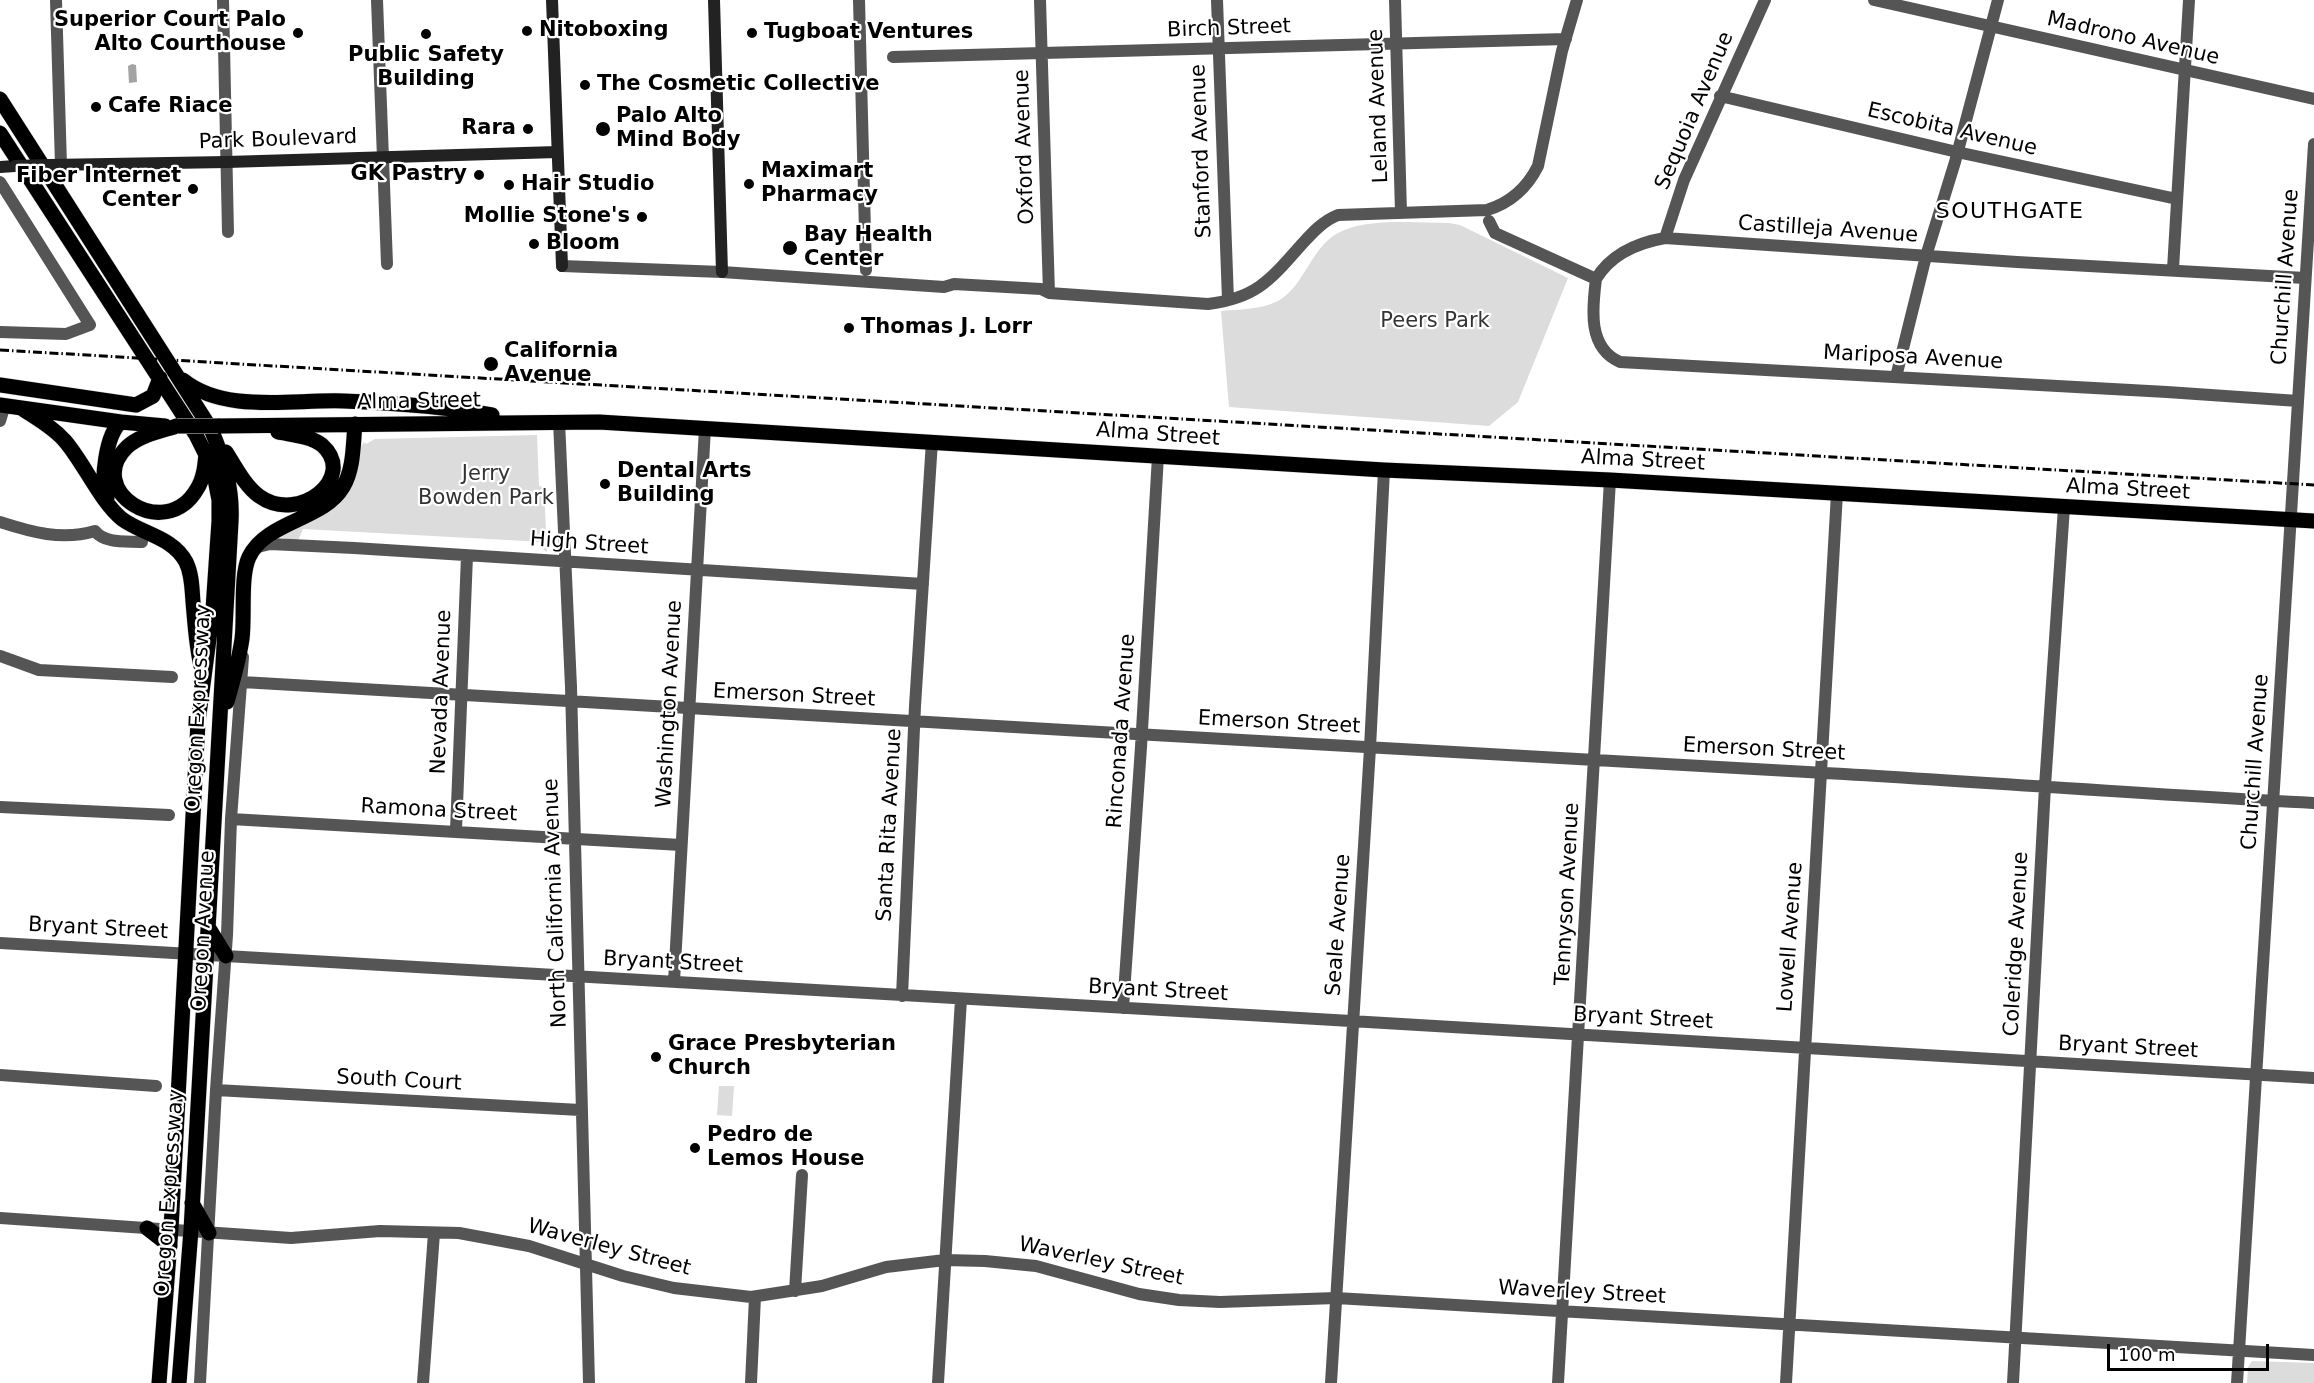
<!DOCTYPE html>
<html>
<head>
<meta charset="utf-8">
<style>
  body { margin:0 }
  #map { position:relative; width:2314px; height:1383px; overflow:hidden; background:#fff; font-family:"DejaVu Sans",sans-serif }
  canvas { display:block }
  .scale { position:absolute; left:2107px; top:1344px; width:162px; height:27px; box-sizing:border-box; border:3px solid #000; border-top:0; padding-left:8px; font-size:18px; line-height:21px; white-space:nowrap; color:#000; -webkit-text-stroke:4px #fff; paint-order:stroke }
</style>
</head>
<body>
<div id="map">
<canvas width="2314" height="1383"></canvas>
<div class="scale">100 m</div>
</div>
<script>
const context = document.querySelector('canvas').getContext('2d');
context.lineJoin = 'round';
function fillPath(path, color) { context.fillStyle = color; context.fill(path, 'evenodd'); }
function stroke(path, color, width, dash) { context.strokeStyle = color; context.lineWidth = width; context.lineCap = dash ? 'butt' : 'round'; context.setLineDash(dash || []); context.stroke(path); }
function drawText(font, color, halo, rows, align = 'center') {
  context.font = font + ' "DejaVu Sans",sans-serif'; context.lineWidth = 4.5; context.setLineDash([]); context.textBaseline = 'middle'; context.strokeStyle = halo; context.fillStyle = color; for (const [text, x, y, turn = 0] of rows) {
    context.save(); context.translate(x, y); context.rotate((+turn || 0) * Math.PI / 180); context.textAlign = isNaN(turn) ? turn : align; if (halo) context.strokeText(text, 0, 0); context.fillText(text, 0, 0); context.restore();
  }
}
fillPath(new Path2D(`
  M 1449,223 L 1460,225 L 1568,278 L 1518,402 L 1489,426 L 1229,407 L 1221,311 C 1239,309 1259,310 1276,302 C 1303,289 1310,250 1336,234 C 1365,217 1416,223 1449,223 Z
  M 537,435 L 539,486 L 544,487 L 547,552 L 544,550 L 544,542 L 303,529 L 298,541 L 278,537 L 324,510 L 364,442 L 366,444 L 375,439 Z
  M 719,1086 L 734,1086 L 732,1116 L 717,1115 Z
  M 2252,1361 L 2314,1363 L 2314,1383 L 2247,1383 L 2248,1367 Z`), '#dcdcdc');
fillPath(new Path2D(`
  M 132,64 L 136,65 L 137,82 L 129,83 L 128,66 Z`), '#a3a3a3');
const primary = new Path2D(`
  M 0,99 L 211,429 C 224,460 233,488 231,522 L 191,1230 L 179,1383
  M 0,133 L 196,435 L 213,469 L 219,500 L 219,521 L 213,609 L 198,722 L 171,1229 L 159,1383
  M 183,380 C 225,414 293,399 344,401 C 394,403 443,406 492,415
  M 0,385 L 136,405 L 153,396 L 160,378
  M 0,405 L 121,422 L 165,426
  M 21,408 C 36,418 53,427 65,441 C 84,463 100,501 122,519 C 142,534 173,537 186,562 C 192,574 192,589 193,602 C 195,624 196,645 201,666
  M 177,426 C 161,431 140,435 127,447 C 83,490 165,544 197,489 C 204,478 205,465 206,453
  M 218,426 L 599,422 L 1384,470 L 1610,480 L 2314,521
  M 226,452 C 235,466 245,486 259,496 C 299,525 358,477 322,445 C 310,436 292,435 278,432
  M 107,498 C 100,482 106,433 121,422
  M 227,702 C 233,681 239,660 242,639 C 245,617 240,576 249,557 C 266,521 324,520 343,487 C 354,469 353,444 355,424
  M 208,927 L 226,956
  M 192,1203 L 209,1233
  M 147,1228 L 170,1246`);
stroke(primary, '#dbdbdb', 16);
stroke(new Path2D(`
  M 56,0 L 61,165
  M 223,0 L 228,232
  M 377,0 L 387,264
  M 859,0 L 866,270
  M 1040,0 L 1049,293
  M 1217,0 L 1228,300
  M 1395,0 L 1401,212
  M 1874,0 L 2314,99
  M 893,57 L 1566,39
  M 1720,96 L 1957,152 L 2177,199
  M 0,182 L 90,325 L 66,334 L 0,332
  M 1489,221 L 1495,233 L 1596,279 C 1611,254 1636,243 1665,238 L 2017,262 L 2305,278
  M 1665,238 L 1684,180 L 1765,0
  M 562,266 L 722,272 L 944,287 L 954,284 L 1041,289 L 1049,293 L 1208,304 C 1257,298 1271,279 1302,244 C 1313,232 1323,221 1338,215 L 1487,210 C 1510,203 1527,188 1538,166 L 1562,51 L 1577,0
  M 2173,269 L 2189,0
  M 1596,279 C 1592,310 1588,348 1620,362 L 2167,392 L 2298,401
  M 1896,377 L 1926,256 L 1955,162 L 1998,0
  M 0,421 L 5,405
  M 559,421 L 571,687 L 589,1383
  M 0,522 C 31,532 62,541 95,531 C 105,544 126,541 142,542
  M 254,548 L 270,544 L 354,548 L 923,584
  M 0,656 L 39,670 L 172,677
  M 242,682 C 770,714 1297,743 1825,773 C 1988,782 2151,795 2314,803
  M 0,807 L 169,815
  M 231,819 L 681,845
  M 456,830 L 467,556
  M 0,943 C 771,989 1543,1030 2314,1078
  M 674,982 L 705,428
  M 902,996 L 915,706 L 932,441
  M 1123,1008 L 1141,747 L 1158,456
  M 0,1075 L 156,1086
  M 216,1090 L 580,1110
  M 0,1218 L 291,1238 L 380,1231 L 459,1233 L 529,1246 L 623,1276 L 674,1288 L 751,1297 L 822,1286 L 886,1267 L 945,1260 L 985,1261 L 1036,1266 L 1139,1294 L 1179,1300 L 1220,1302 L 1336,1298 L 2314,1355
  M 795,1291 L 802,1175
  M 200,1383 L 216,1090 L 227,935 L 231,819 L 243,657
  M 423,1383 L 434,1233
  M 751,1383 L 755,1297
  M 938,1383 L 961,999
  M 1331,1383 L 1370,748 L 1384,470
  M 1558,1383 L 1610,480
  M 1786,1383 L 1837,493
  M 2013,1383 L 2045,786 L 2064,507
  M 2237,1383 L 2314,144`), '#555', 12);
stroke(new Path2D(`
  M 552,0 L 562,266
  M 714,0 L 722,272
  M 50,165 L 227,162 L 557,152
  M 0,167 L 15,166`), '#222', 12);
stroke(primary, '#000', 15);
stroke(new Path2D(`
  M 0,350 L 2314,485`), '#000', 3, [9, 3, 1.5, 3]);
const primaryBridge = new Path2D(`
  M 177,426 L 218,426`);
stroke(primaryBridge, '#dbdbdb', 16, []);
stroke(new Path2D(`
  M 15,166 L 50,165`), '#222', 12);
stroke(primaryBridge, '#000', 15);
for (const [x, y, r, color] of [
  [527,31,6,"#000"],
  [298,33,6,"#000"],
  [752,33,6,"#000"],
  [426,34,6,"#000"],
  [585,85,6,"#000"],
  [96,107,6,"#000"],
  [528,129,6,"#000"],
  [603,129,8,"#000"],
  [479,175,6,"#000"],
  [749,184,6,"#000"],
  [509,185,6,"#000"],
  [193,189,6,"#000"],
  [642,217,6,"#000"],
  [534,244,6,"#000"],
  [790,248,8,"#000"],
  [849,328,6,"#000"],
  [491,364,8,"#000"],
  [605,484,6,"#000"],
  [656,1057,6,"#000"],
  [695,1148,6,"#000"]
]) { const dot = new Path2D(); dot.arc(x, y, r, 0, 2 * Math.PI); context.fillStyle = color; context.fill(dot); stroke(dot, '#fff', 2); }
drawText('bold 21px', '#000', '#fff', [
  ["Superior Court Palo",286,21,"right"],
  ["Alto Courthouse",286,45,"right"],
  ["Nitoboxing",539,31],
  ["Tugboat Ventures",764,33],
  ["Public Safety",426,56,"center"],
  ["Building",426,80,"center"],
  ["The Cosmetic Collective",597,85],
  ["Cafe Riace",108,107],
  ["Palo Alto",616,117],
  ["Mind Body",616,141],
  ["Rara",516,129,"right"],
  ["Maximart",761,172],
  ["Pharmacy",761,196],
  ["GK Pastry",467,175,"right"],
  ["Fiber Internet",181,177,"right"],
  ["Center",181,201,"right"],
  ["Hair Studio",521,185],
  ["Mollie Stone's",630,217,"right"],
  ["Bay Health",804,236],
  ["Center",804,260],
  ["Bloom",546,244],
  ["Thomas J. Lorr",861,328],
  ["California",504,352],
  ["Avenue",504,376],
  ["Dental Arts",617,472],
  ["Building",617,496],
  ["Grace Presbyterian",668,1045],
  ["Church",668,1069],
  ["Pedro de",707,1136],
  ["Lemos House",707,1160]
], 'left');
drawText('21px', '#000', '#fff', [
  ["Birch Street",1229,29,-2],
  ["Madrono Avenue",2133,39,13],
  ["Leland Avenue",1379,106,-92],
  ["Sequoia Avenue",1695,111,-67],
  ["Escobita Avenue",1952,130,13],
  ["Park Boulevard",278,140,-2],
  ["Oxford Avenue",1025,147,-92],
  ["Stanford Avenue",1202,151,-92],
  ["Castilleja Avenue",1828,230,4],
  ["Churchill Avenue",2286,277,-86],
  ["Mariposa Avenue",1913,358,3],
  ["Alma Street",419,402,-1],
  ["Alma Street",1158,435,4],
  ["Alma Street",1643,461,3],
  ["Alma Street",2128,490,3],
  ["High Street",589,544,4],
  ["Nevada Avenue",442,692,-88],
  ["Emerson Street",794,696,3],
  ["Washington Avenue",670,704,-87],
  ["Oregon Expressway",199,708,-87],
  ["Emerson Street",1279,723,3],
  ["Rinconada Avenue",1122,731,-86],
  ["Emerson Street",1764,750,3],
  ["Churchill Avenue",2256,762,-86],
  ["Ramona Street",439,811,3],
  ["Santa Rita Avenue",890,825,-87],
  ["Tennyson Avenue",1568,894,-87],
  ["North California Avenue",556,903,-92],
  ["Seale Avenue",1339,925,-86],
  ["Bryant Street",98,929,3],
  ["Oregon Avenue",204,931,-87],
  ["Lowell Avenue",1791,937,-86],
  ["Coleridge Avenue",2017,944,-87],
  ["Bryant Street",673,963,3],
  ["Bryant Street",1158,991,3],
  ["Bryant Street",1643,1019,3],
  ["Bryant Street",2128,1048,3],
  ["South Court",399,1081,3],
  ["Oregon Expressway",170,1193,-86],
  ["Waverley Street",609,1248,15],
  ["Waverley Street",1101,1262,12],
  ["Waverley Street",1582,1293,3]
]);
drawText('21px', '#333', '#fff', [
  ["Peers Park",1435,322],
  ["Jerry",486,475],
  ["Bowden Park",486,499]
]);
context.letterSpacing = '1.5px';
drawText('22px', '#000', '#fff', [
  ["SOUTHGATE",2010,212]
]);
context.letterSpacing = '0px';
</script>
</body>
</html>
